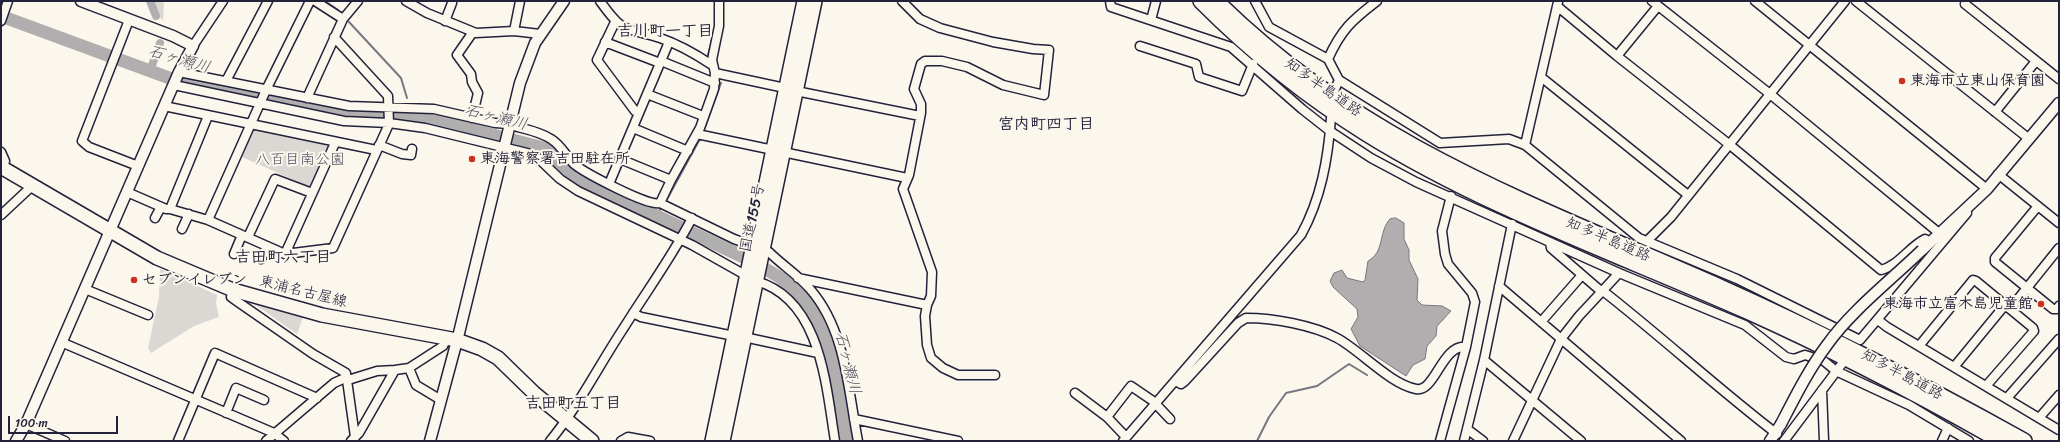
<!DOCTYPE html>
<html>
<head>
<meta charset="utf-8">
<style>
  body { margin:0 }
  #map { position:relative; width:2060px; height:442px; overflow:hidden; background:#fbf7ec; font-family:Sriracha,sans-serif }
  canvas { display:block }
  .frame { position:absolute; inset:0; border:2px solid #22223b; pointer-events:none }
  .scale { position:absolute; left:8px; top:416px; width:110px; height:18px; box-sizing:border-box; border:2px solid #22223b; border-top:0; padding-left:5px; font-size:12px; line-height:14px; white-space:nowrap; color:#22223b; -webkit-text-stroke:3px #fbf7ec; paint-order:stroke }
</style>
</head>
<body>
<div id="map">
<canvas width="2060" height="442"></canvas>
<div class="frame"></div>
<div class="scale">100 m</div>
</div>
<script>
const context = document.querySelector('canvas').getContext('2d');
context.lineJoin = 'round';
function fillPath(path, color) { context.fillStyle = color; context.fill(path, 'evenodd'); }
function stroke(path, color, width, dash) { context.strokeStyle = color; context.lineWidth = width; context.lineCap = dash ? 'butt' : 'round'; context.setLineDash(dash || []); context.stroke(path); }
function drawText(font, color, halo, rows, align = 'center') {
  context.font = font + ' Sriracha,"Klee One",sans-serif'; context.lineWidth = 4; context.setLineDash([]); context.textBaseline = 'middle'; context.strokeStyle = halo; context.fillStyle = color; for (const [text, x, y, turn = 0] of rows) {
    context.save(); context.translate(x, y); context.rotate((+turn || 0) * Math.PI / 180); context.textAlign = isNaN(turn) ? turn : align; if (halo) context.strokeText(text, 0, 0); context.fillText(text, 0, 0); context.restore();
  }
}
fillPath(new Path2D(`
  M 148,1 L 164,1 L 163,21 Z
  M 256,130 L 326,144 L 329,147 L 310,186 L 307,186 L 242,157 L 253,131 Z
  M 160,269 L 217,295 L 216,303 L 219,317 L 194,326 L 151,353 L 148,348 L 159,297 Z
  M 243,296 L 304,314 L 297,334 Z`), '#dbd8d3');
const water = new Path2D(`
  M 1396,218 L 1404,223 L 1404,239 L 1409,250 L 1409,260 L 1418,279 L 1417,300 L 1422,305 L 1442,306 L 1451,311 L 1437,326 L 1436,336 L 1427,346 L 1425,359 L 1413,365 L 1406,376 L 1360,346 L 1351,329 L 1358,317 L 1357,309 L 1333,287 L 1330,281 L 1334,273 L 1342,270 L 1347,278 L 1363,282 L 1365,280 L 1368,261 C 1385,252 1378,232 1390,219 Z`);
fillPath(water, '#b1aeb0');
stroke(water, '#787681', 1);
stroke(new Path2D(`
  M 325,1 L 338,10
  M 349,22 L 401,78 L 407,98
  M 708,55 L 714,32
  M 408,112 L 409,118
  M 703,133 L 721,83
  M 665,203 L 701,137
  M 657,215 L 662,206
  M 1257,441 L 1269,417 L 1286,393 L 1317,386 L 1349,364 L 1367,375`), '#787681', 2);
stroke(new Path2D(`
  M 150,1 L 156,16
  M 150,71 L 160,43`), '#b1aeb0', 8);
stroke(new Path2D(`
  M 1,16 L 172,79 L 345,115 L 392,116 L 442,122 L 544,148 L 578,179 L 752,261 L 781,278 L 800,295 L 811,308 L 824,335 L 832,359 L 847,441`), '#b1aeb0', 13);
const minor = new Path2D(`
  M 406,1 L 427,13 L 476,33 L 514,31 L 540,34
  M 600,1 C 624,35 625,27 660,38 C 678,44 697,55 712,65
  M 902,1 L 920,19 L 940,28 L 993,42 L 1033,49 L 1049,50 L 1044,95 L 1003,85 L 967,67 L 942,61 L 925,61 L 921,64 L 914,89 L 921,104 L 921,113 L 909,175 L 903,189 L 932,272 L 931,296 L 927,305 L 925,316 L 927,345 L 931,358 L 943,368 L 958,375 L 995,375
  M 1110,1 L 1111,7 L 1231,47 L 1302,109 L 1330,131 L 1371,158 L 1416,182 L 1619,273 L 1745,325 L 1786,357 L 1794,359 L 1805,355 L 1824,361 L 1836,371 L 1909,405 L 1969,441
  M 1255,1 L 1269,27 L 1328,59 L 1339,80 L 1440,143 L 1509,139 L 1525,145 L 1639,238 L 1737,279 L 1860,340 L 1967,213
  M 1652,1 L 1770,94 L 1939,233
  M 1755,1 L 1987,189 L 1983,193
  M 1856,1 L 2028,138
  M 1965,4 L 2059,79
  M 1557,6 L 1617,56 L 1730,145 L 1881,270 C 1898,266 1909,247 1925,239 L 1930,242
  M 343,19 L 358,1
  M 129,20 L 82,141 L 89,147 L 138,166
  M 1151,20 L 1156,1
  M 1,21 L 8,1
  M 445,21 L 452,3
  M 615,22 L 597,60 L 635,111 L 639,113
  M 514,31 L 520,1
  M 605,42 L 660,63
  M 193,46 L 223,1
  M 1140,46 L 1196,64 L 1199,77 L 1242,91 L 1253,64
  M 1617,56 L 1658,6
  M 1328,59 C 1341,30 1352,20 1377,1
  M 661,61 L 715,83
  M 179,72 L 349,106 L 434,109 L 495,123 L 510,124
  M 715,73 L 785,88
  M 1541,77 L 1688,195
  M 226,81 L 268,1
  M 174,85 L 344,121 L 389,123 L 425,128 L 527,153 L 538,158 L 560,179 L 578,191 L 692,245 L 747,276
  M 1335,89 L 1339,80
  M 796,91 L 920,116
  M 647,94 L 703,116
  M 307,98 L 343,19 L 315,1
  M 164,106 L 376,150
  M 1995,112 L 2036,61
  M 472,118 L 478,93 L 472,82 L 471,74 L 457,55 L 473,32
  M 510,125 C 524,129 539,131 551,139 C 561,145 566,156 574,164 C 585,173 649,207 660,203 L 734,239 L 753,246
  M 633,128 L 688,151
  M 697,134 L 907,178
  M 379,145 L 402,154 L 411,155 L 412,149
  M 1525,145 L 1558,2
  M 1,152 L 5,161 L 3,168
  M 620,159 L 671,180
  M 1998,174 L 2059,223
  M 609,184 L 669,42
  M 127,192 L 166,209 L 170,209 L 208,220 L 285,254 L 333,248 L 389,124 L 388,96 L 334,37
  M 660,203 L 671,180 L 700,128 L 714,89 L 715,73 L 712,60 L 719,26 L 719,1
  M 2038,206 L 1995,258 L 1995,262 L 2053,309 L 2057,309 L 2059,306
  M 170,209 L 208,116
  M 1,215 L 32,186
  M 155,218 L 161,207
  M 208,220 L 266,90 L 310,1
  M 182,229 L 189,214
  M 248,237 L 275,179 L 312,193
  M 1647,241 L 1671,217 L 1845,1
  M 1550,242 L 1551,248 L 1602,292
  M 762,251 L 769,252 C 782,265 798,275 810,289 C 846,330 848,390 858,441
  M 234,254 L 242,235
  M 285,254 L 335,143
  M 261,259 L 267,246
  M 798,278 L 927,305
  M 756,281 C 821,299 826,386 835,441
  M 1499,286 L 1681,441
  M 85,289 L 148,315
  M 233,290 L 231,297 L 238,302 L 313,354 L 346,373 L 355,437
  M 1603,291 C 1662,337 1717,388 1777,434
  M 2010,309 L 2059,248
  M 633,313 L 641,317 L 734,336
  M 1878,320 L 1887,327 L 2059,430
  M 1541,322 L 1582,275
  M 744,337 L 818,353
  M 61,342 L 274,433 L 284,441
  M 1919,346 L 1973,280 L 1976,281 L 2033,328 L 2034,331 L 1986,386
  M 1484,360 L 1581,441
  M 1954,367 L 2005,305
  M 409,368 L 416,385 L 441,400
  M 348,380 L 377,371 L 395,370
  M 1176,381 L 1181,384 L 1185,381 L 1238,323 L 1246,318 C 1273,318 1313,325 1337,338 C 1361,351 1390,384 1416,389 C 1435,393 1442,344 1466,347
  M 1822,390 L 1824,441
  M 1075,393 L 1107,417 L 1126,437
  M 2007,398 L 2059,339
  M 226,413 L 236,388 L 264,400
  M 1107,417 L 1131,386 L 1153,401 L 1170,419
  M 2039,418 L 2059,395
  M 854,419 L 958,441
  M 26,424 L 65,441
  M 1467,429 L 1483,441
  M 178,441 L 215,353 L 317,398
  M 266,441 L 334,383 L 347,377
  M 351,441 L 359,433 L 395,370 L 409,368 L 443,346 L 447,338
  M 550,441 C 578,407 598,367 623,329 C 646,292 672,257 692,218
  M 621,441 L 628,437 L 650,441
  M 1123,441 L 1301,235 C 1321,199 1328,159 1331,118
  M 1440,441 L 1466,347 L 1475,302 L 1472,293 L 1448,264 L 1445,254 L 1442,231 L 1451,196
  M 1464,441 L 1484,360 L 1512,224
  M 1513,441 L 1561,339 L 1579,316 L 1619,273
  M 1784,441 L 1844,361
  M 1942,441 L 1948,428`);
const tertiary = new Path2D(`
  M 1922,250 L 1987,189 L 2059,103
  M 16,441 L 26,424 L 179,72 L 193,46 L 173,36 L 81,1
  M 430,441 L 459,333 L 520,83 L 535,43 L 564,1
  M 1770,441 L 1781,424`);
const primary = new Path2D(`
  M 1,167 L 157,258 L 233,290 L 322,315 L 457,340 L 482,349 L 498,358 L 534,393 L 592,441`);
const trunk = new Path2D(`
  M 712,441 L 804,1
  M 723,441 L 815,1`);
const motorway = new Path2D(`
  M 1201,1 C 1251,51 1306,96 1366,133 C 1485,207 1619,254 1747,311 C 1834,350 1918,394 2001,441
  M 1216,1 C 1361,145 1539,207 1722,288 C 1825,334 1925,386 2024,441`);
stroke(minor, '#22223b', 11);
stroke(tertiary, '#22223b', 13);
stroke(primary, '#22223b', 16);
stroke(trunk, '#22223b', 16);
stroke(motorway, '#22223b', 18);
stroke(minor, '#fbf7ec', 8);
stroke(tertiary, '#fbf7ec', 10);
stroke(primary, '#fbf7ec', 13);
stroke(trunk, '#fbf7ec', 13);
stroke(motorway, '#fbf7ec', 15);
const tertiaryBridge = new Path2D(`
  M 1781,424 C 1795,397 1809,369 1827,345 C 1850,312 1892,279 1922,250`);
stroke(tertiaryBridge, '#22223b', 13, []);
stroke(tertiaryBridge, '#fbf7ec', 10);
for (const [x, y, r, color] of [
  [1902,81,4,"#c8321e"],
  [472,159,4,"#c8321e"],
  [134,280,4,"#c8321e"],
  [2041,304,4,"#c8321e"]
]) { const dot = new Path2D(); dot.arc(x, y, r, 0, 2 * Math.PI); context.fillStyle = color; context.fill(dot); stroke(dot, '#fbf7ec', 1.5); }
drawText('bold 15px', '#22223b', '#fbf7ec', [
  ["東海市立東山保育園",1910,81],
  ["東海警察署吉田駐在所",480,159],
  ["セブンイレブン",142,280],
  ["東海市立富木島児童館",2033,304,"right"]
], 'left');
drawText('15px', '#22223b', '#fbf7ec', [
  ["知多半島道路",1323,88,35],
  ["国道155号",753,218,-78],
  ["知多半島道路",1608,240,23],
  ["東浦名古屋線",303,292,14],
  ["知多半島道路",1902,375,28]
]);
drawText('15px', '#505061', '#fbf7ec', [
  ["八百目南公園",300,160]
]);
drawText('bold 16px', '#22223b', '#fbf7ec', [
  ["吉川町一丁目",665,32],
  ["宮内町四丁目",1046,125],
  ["吉田町六丁目",283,258],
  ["吉田町五丁目",573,404]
]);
drawText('italic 16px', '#545364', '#fbf7ec', [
  ["石ヶ瀬川",179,60,16],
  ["石ヶ瀬川",496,118,14],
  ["石ヶ瀬川",847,363,76]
]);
</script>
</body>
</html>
